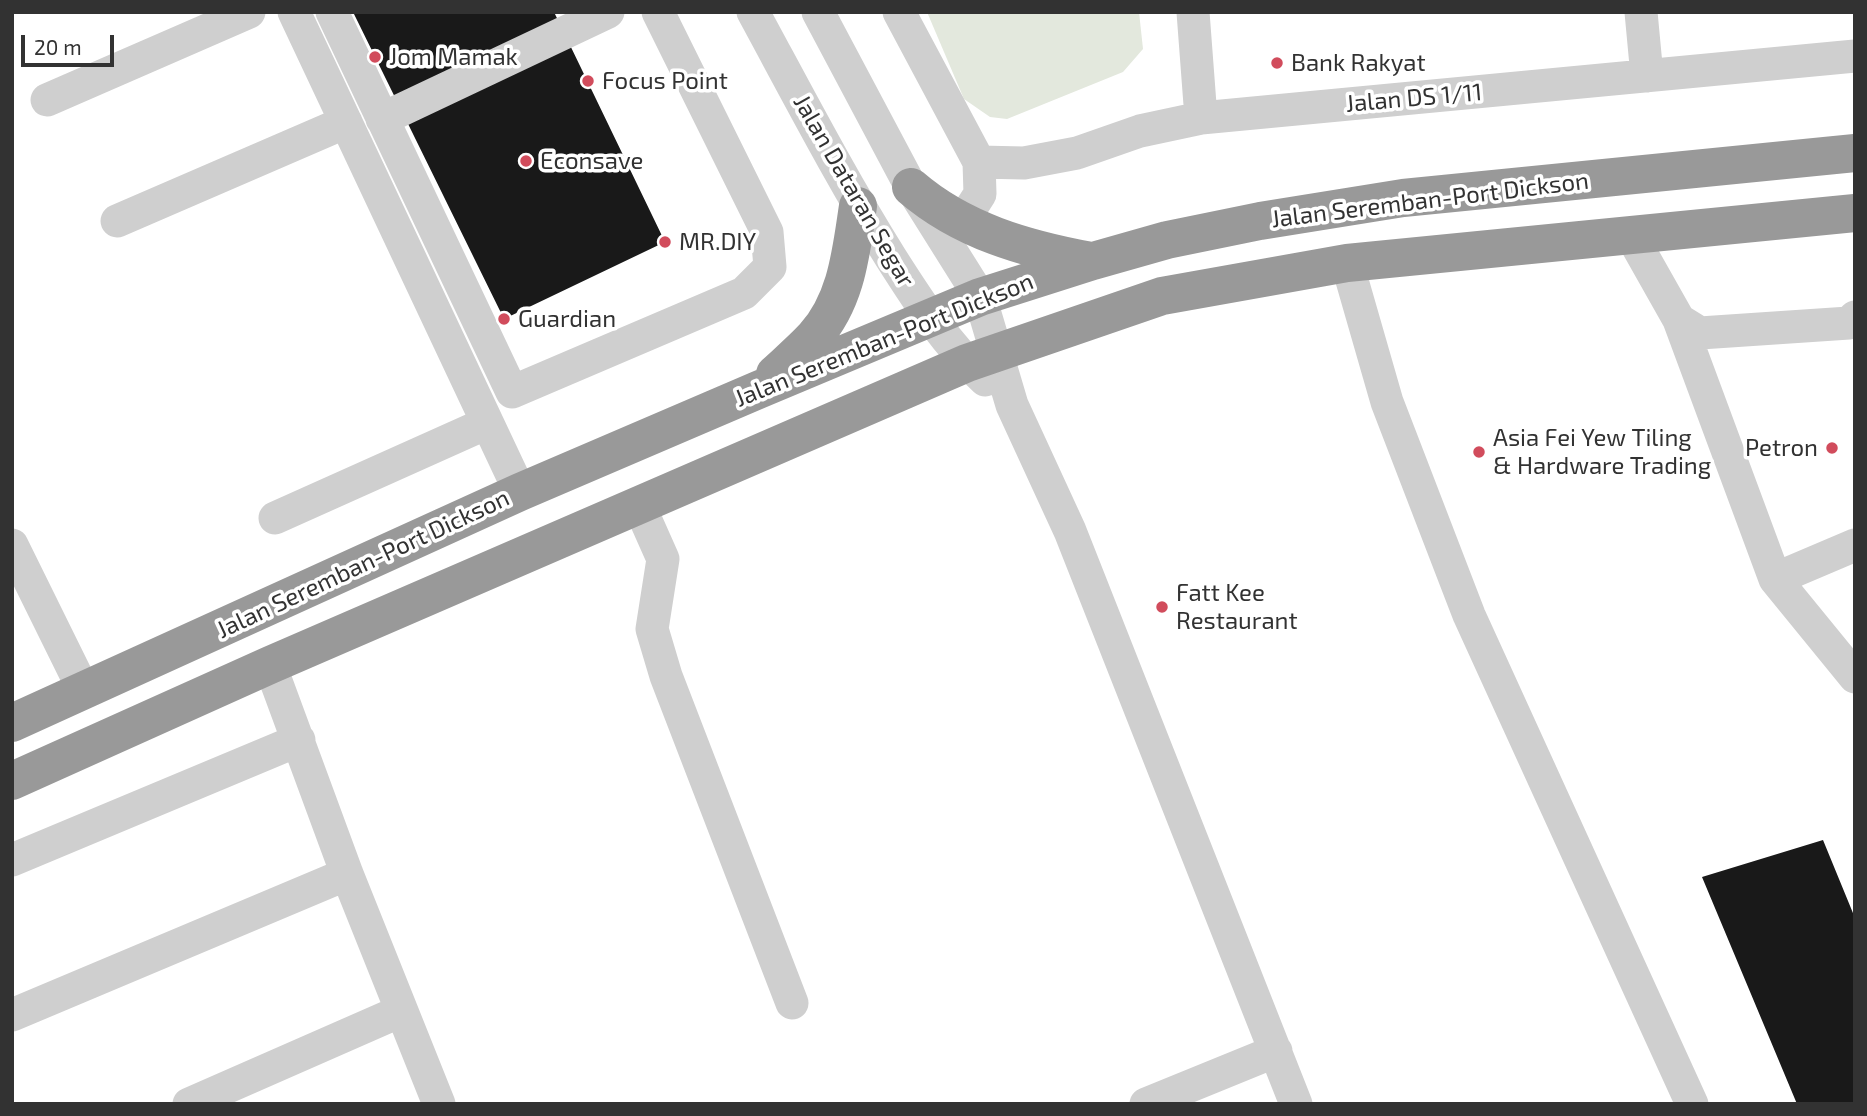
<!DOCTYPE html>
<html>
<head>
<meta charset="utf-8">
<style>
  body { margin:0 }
  #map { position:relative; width:1867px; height:1116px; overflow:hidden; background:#fff; font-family:"Exo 2",sans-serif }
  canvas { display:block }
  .frame { position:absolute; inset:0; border:14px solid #323232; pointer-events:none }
  .scale { position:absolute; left:21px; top:35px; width:93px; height:32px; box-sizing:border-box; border:4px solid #323232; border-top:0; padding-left:9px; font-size:21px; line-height:24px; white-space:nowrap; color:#323232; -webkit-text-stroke:5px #fff; paint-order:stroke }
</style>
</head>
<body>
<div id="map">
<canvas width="1867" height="1116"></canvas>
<div class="frame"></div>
<div class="scale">20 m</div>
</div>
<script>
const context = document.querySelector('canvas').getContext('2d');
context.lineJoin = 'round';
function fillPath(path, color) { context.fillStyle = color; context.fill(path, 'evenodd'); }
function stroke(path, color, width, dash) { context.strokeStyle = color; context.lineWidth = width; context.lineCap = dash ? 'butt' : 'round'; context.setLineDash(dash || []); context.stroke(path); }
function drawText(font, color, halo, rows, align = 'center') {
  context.font = font + ' "Exo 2",sans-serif'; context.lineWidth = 7; context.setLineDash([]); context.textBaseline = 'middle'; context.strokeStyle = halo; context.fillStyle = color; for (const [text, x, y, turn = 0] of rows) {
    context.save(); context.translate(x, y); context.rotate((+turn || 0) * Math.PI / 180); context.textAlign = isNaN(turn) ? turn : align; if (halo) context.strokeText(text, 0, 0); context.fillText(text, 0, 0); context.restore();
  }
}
fillPath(new Path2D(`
  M 927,12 L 1139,12 L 1143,49 L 1123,72 L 1007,119 L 990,117 L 964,99 Z`), '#e3e8dd');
fillPath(new Path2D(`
  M 353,12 L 554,12 L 665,242 L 504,319 Z
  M 1823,840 L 1855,918 L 1855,1104 L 1797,1104 L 1702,877 Z`), '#191919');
stroke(new Path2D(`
  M 294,12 L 520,492
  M 332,12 L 512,392 L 744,293 L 770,267 L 767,232 L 658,12
  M 753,12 C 798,95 841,178 891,258 C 919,302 946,344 985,380
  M 818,12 L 911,187 L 980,297 L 1012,405 L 1070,531 L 1296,1104
  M 899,12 L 979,162 L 980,194 L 962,222
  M 1193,12 L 1201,118
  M 1641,12 L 1647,76
  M 47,100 L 249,12
  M 382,119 L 608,12
  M 979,162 L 1024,163 L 1077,153 L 1140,131 L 1201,118 L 1855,56
  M 117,221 L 346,122
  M 1631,235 L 1679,320 L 1700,333 L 1849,323 L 1855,317
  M 1347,263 L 1387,402 L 1469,615 L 1692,1104
  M 1679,320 L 1775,579 L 1855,677
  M 639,505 L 663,559 L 652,629 L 666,676 L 792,1003
  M 275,518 L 487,423
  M 12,545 L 84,691
  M 1775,579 L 1855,545
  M 270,665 L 347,874 L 439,1104
  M 12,860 L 299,740
  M 12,1015 L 347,874
  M 189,1104 L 401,1011
  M 1146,1104 L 1276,1051`), '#cfcfcf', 33);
stroke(new Path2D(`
  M 911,187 C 962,231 1026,249 1091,261
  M 775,374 C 788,362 802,350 814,337 C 847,300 851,252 858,206
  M 12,723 L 520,492 L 758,390 L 980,297 L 1093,261 L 1167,240 L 1260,221 L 1403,198 L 1855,153
  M 12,781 L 270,665 L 967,363 L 1162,296 L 1347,263 L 1855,213`), '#999', 38);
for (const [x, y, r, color] of [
  [375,57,7,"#d14c5c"],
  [1277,63,7,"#d14c5c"],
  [588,81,7,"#d14c5c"],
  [526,161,7,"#d14c5c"],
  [665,242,7,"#d14c5c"],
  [504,319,7,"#d14c5c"],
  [1832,448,7,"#d14c5c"],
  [1479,452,7,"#d14c5c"],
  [1162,607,7,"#d14c5c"]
]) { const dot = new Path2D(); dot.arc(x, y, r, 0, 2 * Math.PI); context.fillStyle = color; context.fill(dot); stroke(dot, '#fff', 2.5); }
drawText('24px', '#323232', '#fff', [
  ["Jom Mamak",389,57],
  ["Bank Rakyat",1291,63],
  ["Focus Point",602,81],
  ["Econsave",540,161],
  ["MR.DIY",679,242],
  ["Guardian",518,319],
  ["Asia Fei Yew Tiling",1493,438],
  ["& Hardware Trading",1493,466],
  ["Petron",1818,448,"right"],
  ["Fatt Kee",1176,593],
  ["Restaurant",1176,621]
], 'left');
drawText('24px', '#323232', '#fff', [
  ["Jalan DS 1/11",1414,98,-5],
  ["Jalan Dataran Segar",854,191,60],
  ["Jalan Seremban-Port Dickson",1430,200,-7],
  ["Jalan Seremban-Port Dickson",884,340,-22],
  ["Jalan Seremban-Port Dickson",363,564,-25]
]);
</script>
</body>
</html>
